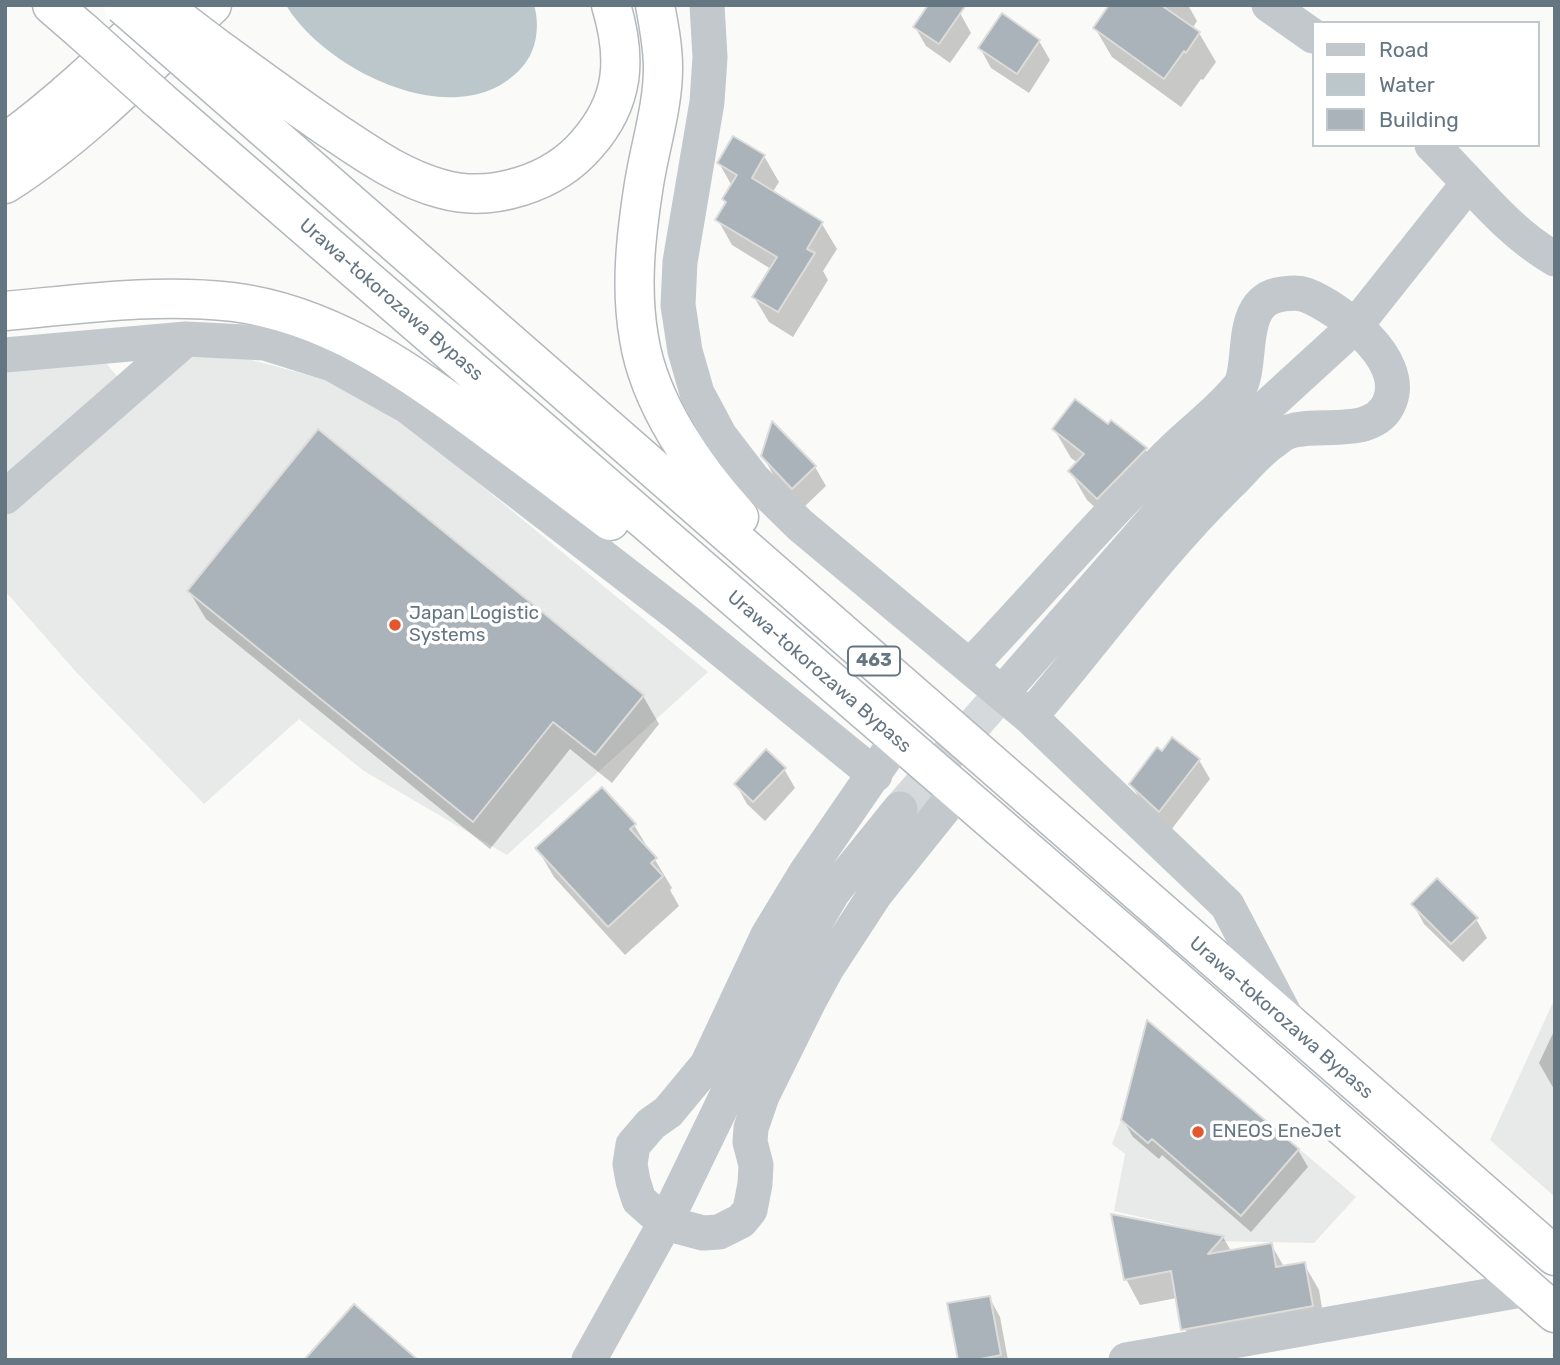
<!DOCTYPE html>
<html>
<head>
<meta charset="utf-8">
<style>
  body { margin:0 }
  #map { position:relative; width:1560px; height:1365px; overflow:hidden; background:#fafaf8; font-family:Rubik,sans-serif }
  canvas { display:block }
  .frame { position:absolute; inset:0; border:7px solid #657683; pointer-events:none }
  .legend { position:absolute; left:1312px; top:21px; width:228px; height:126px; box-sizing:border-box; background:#fff; border:2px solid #c1c8cd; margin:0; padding:9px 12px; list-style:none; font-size:21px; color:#657683 }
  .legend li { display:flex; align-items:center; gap:14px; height:35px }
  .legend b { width:35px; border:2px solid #c1c8cd }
</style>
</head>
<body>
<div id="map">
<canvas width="1560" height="1365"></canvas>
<div class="frame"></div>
<ul class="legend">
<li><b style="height:9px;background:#c3c8cc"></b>Road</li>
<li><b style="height:19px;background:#bbc7cb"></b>Water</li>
<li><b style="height:19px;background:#aab3b9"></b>Building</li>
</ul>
</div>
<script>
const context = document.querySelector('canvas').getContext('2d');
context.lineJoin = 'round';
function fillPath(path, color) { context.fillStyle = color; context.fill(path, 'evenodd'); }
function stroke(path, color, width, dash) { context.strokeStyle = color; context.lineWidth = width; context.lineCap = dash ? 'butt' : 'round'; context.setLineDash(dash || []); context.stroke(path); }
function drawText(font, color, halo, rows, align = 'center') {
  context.font = font + ' Rubik,sans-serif'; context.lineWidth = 7; context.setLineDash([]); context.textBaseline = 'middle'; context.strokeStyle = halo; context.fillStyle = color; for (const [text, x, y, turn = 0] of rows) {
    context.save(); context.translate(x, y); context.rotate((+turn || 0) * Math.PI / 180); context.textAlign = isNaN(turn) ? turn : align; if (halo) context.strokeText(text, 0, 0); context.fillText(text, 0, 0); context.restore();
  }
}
fillPath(new Path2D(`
  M 180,354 L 229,354 L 327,380 L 360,396 L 421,436 L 708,672 L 507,855 L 364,771 L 299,719 L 204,804 L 77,673 L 5,591 L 5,506 Z
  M 102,358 L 120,380 L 5,483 L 5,371 Z
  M 1555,998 L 1555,1197 L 1490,1140 Z
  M 1147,1020 L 1356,1197 L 1314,1243 L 1215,1241 L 1216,1234 L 1114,1211 L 1125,1154 L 1112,1144 L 1121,1120 Z`), '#e8e9e9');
fillPath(new Path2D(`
  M 286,5 L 534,5 C 540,25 537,50 523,66 C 462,138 326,72 286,5 Z`), '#bbc7cb');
fillPath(new Path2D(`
  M 1111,5 L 1188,5 L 1197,21 L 1192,29 L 1199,33 L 1216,62 L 1203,80 L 1201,79 L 1181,107 L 1112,57 L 1095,28 Z
  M 960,13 L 971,33 L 950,63 L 926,46 L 915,27 Z
  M 1039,41 L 1050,60 L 1029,93 L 991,68 L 980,48 Z
  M 764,156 L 779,182 L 772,193 L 822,224 L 837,249 L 823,271 L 828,280 L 793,337 L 769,322 L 754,297 L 771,269 L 732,245 L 718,220 L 727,204 L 732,186 L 719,163 Z
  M 1108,427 L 1145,449 L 1162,478 L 1115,526 L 1087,500 L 1070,471 L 1078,463 L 1071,458 L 1054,429 Z
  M 763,456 L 815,467 L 826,486 L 804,507 L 774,476 Z
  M 189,591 L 643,696 L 659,724 L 612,783 L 570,749 L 490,849 L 206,619 Z
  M 1163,753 L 1199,760 L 1210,779 L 1171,830 L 1142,803 L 1131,784 Z
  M 784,769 L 795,788 L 765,821 L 747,804 L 736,784 Z
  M 634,825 L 672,888 L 670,890 L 679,906 L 625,955 L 554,877 L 537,848 Z
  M 1413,904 L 1476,919 L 1487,938 L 1463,962 L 1424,924 Z
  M 1555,1029 L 1555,1091 L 1539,1063 Z
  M 1123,1120 L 1298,1150 L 1308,1167 L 1251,1232 L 1162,1155 L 1159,1159 L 1133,1137 Z
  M 1223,1237 L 1231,1251 L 1271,1244 L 1284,1267 L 1304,1264 L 1319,1290 L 1326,1332 L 1196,1349 L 1182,1323 L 1177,1298 L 1140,1305 L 1126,1279 Z
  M 989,1297 L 1000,1317 L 1008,1360 L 960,1360 Z`), '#0003');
const building = new Path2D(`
  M 928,5 L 966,5 L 939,44 L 913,27 Z
  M 1109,5 L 1161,5 L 1200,32 L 1186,53 L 1184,51 L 1164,79 L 1093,28 Z
  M 1002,13 L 1040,40 L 1017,74 L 978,48 Z
  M 733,136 L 765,155 L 752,178 L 823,222 L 807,249 L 815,253 L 778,312 L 752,297 L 777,257 L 715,220 L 726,202 L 722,199 L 737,175 L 717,163 Z
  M 1075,399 L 1108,424 L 1111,420 L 1147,448 L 1097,499 L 1068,471 L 1084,454 L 1052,429 Z
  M 772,421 L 816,466 L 792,489 L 761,456 Z
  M 318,429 L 644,695 L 595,755 L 553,722 L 473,822 L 187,591 Z
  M 1172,737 L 1200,759 L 1159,812 L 1129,784 L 1157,747 L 1162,751 Z
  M 766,749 L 786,768 L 753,802 L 734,784 Z
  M 602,787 L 636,824 L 630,829 L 657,858 L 651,863 L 663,876 L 608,927 L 535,848 Z
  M 1437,878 L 1478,918 L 1451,944 L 1411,904 Z
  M 1147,1020 L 1299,1149 L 1241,1216 L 1152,1139 L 1148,1143 L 1121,1120 Z
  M 1111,1214 L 1224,1236 L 1208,1254 L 1272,1243 L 1276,1267 L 1305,1262 L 1313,1306 L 1181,1330 L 1171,1271 L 1124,1280 Z
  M 990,1296 L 1001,1355 L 976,1360 L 958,1360 L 947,1303 Z
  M 354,1304 L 418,1360 L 304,1360 Z`);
fillPath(building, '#aab3b9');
stroke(building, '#dcdcda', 2);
stroke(new Path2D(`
  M 900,809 L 1010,684`), '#d5d9db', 35, [35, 18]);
const highway = new Path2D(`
  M 52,5 L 82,31
  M 655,5 C 659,26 663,47 663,68 C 663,107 650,146 644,184 C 636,235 630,287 639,338 C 649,403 696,470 739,517
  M 214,46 C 255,76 297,107 339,135 C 372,157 404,179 442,189 C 492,203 554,183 587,144 C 625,101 627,58 611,5
  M 193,66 L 1555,1256
  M 158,99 L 1136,945 L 1555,1313
  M 5,143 C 62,102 112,53 162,5
  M 5,184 C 82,135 146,68 212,5
  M 5,311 C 81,304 157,293 233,302 C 327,314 405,368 478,422 C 523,455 567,488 610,521`);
stroke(highway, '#b4b9bd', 41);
stroke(new Path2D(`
  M 707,5 L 710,57 L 707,102 L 680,262 L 678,305 L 685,351 L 697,393 L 720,436 L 753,479 L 800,525 L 1030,717 L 1227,905 L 1287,1019
  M 1269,5 L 1313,36
  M 1432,145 C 1472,184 1506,231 1555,259
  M 5,355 L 186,339 L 265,343 L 332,364 L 407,406 L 681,617 L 875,775
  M 5,497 L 186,339
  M 970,666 C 1038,595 1101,520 1171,452 C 1190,433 1213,416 1231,396 C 1234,392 1240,387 1242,382 C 1252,355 1239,299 1283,294 C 1291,293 1298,292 1306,295 C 1339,308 1406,358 1390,401 C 1376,438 1324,423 1295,430 C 1288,431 1280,436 1274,441 C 1257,452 1243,471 1228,485 C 1155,557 1096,640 1030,717
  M 1010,684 L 1184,485 L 1228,442 L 1356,325 L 1468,184
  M 897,740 L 805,874 L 768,935 L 707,1065 L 668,1112 L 651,1124 L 633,1145 L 630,1164 L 633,1181 L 639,1200 L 665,1223 L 703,1233 L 719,1232 L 741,1221 L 750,1210 L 755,1184 L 756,1165 L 750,1142 L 751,1128 L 762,1096 L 808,1003 L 827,968 L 876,893 L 957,792
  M 589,1360 L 665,1223 L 790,965 L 833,892 L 900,809
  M 1126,1360 L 1527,1289`), '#c3c8cc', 35);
stroke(highway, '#fff', 38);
const highwayBridge = new Path2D(`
  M 123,5 L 193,66
  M 160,5 L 214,46
  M 82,31 L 158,99`);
stroke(highwayBridge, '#b4b9bd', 41, []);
stroke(highwayBridge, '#fff', 38);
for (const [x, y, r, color] of [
  [395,625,7,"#e4572e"],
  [1198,1132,7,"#e4572e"]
]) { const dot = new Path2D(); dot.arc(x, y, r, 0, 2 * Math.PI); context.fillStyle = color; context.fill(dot); stroke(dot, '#fff', 2.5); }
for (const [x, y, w] of [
  [874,661,52]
]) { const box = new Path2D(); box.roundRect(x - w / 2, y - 14.5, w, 29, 5); context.fillStyle = '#fff'; context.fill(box); stroke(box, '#657683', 2); }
drawText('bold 18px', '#657683', null, [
  ["463",874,661]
]);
drawText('19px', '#657683', '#fff', [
  ["Urawa-tokorozawa Bypass",391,300,41],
  ["Urawa-tokorozawa Bypass",819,672,41],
  ["Urawa-tokorozawa Bypass",1281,1018,41]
]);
drawText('19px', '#657683', '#fff', [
  ["Japan Logistic",409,614],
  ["Systems",409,636],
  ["ENEOS EneJet",1212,1132]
], 'left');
</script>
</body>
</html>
